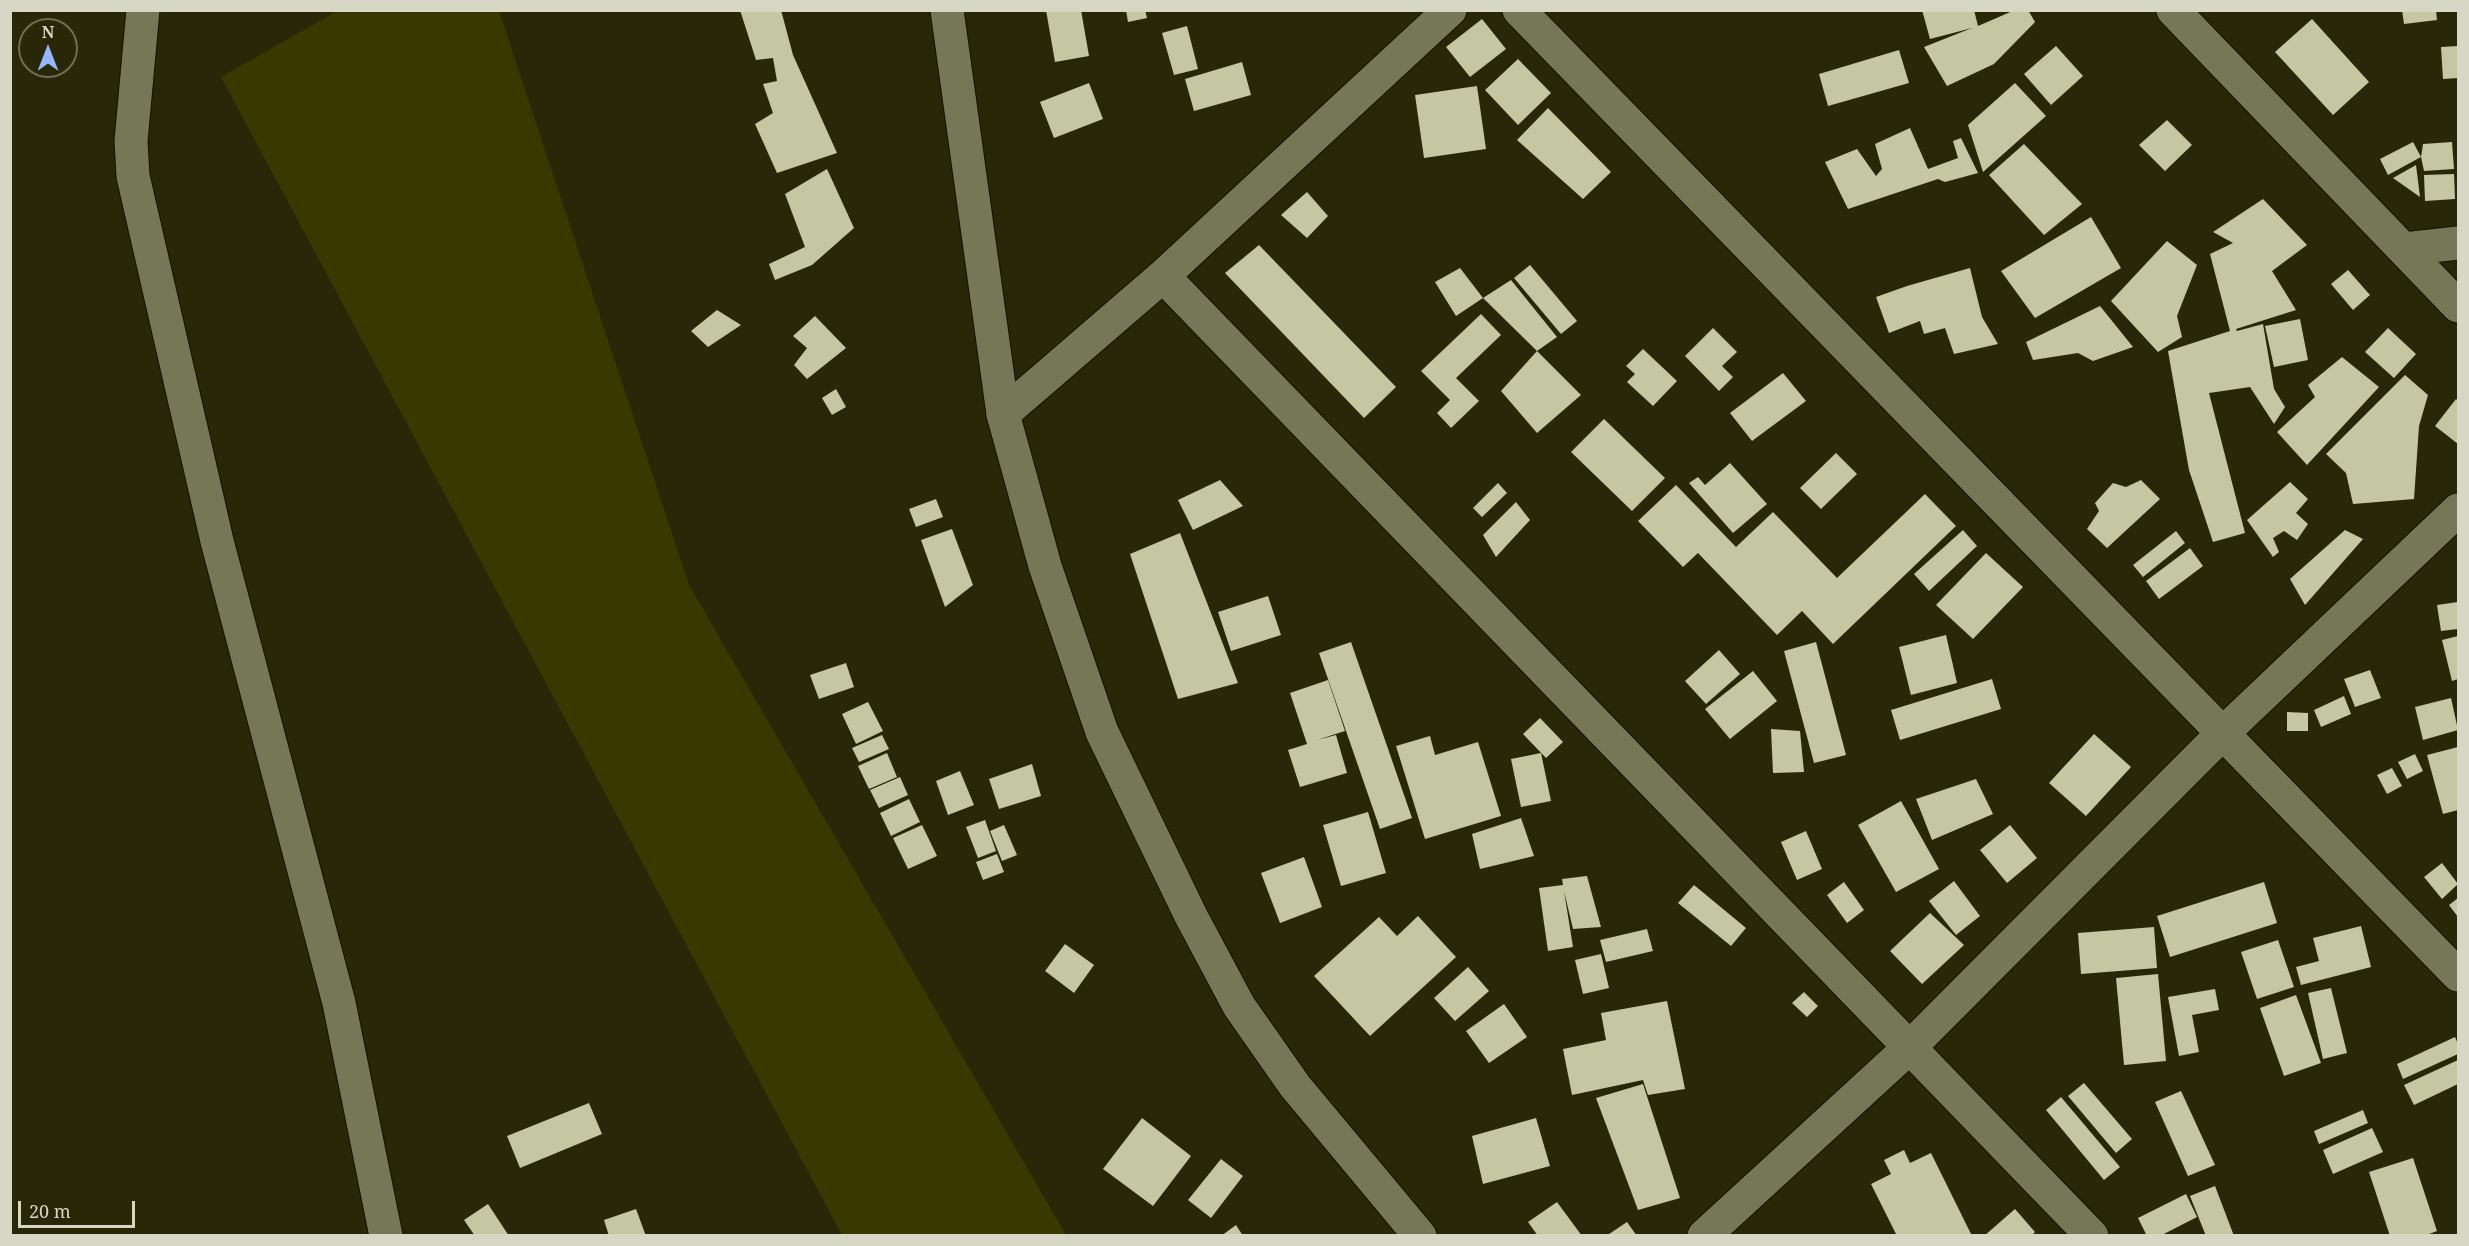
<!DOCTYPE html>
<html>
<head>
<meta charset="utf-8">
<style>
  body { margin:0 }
  #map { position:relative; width:2469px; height:1246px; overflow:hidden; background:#282809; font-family:"Noto Serif",serif }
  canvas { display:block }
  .frame { position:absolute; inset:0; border:12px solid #d7d7c6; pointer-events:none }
  .north { position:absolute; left:18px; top:18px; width:60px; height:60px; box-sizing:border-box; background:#282809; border:2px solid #6e6e55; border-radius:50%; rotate:0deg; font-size:16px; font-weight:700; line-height:24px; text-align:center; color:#d7d7c6 }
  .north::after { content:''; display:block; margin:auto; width:21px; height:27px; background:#99b5fd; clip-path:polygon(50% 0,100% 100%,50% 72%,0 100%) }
  .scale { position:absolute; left:18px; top:1201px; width:117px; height:27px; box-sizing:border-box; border:3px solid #d7d7c6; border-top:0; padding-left:8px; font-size:18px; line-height:21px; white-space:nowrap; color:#d7d7c6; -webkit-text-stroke:4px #282809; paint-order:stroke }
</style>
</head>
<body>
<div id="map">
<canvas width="2469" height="1246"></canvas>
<div class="frame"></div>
<div class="north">N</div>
<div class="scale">20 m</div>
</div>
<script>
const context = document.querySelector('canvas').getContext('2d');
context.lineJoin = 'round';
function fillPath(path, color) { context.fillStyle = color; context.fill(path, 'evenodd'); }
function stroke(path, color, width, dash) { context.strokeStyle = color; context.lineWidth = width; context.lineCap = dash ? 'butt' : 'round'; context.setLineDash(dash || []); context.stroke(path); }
fillPath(new Path2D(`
  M 337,11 L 499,11 L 689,585 L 1066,1235 L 842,1235 L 221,77 Z`), '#393800');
fillPath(new Path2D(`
  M 740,10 L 781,10 L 793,55 L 837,153 L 777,173 L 755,124 L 773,113 L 763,84 L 777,81 L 773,58 L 756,60 Z
  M 1046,10 L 1081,10 L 1089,56 L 1055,62 Z
  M 1126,10 L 1145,10 L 1147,18 L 1128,22 Z
  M 1922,10 L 1974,10 L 1978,26 L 2015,10 L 2028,10 L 2035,22 L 1994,64 L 1947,86 L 1924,47 L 1972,28 L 1930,39 Z
  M 2402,10 L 2436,10 L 2437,20 L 2404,24 Z
  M 1482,19 L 1506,49 L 1470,77 L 1446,47 Z
  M 2312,19 L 2369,82 L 2333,115 L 2275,52 Z
  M 1187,26 L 1198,69 L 1174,75 L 1162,33 Z
  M 2056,46 L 2083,76 L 2051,105 L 2024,74 Z
  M 2458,46 L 2458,78 L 2443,79 L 2441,47 Z
  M 1899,50 L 1909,83 L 1828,106 L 1819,74 Z
  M 1518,59 L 1551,93 L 1518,125 L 1485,90 Z
  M 1242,62 L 1251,95 L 1194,111 L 1185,79 Z
  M 1089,83 L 1103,119 L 1054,138 L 1040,102 Z
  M 2015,83 L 2046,116 L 1983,172 L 1968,125 Z
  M 1477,86 L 1486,149 L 1424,158 L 1415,95 Z
  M 1548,108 L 1611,172 L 1583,199 L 1517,140 Z
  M 2167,120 L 2192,145 L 2165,171 L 2139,145 Z
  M 1910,128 L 1928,169 L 1958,158 L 1953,141 L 1961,138 L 1978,173 L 1945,182 L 1938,179 L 1848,209 L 1825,162 L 1857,149 L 1876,176 L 1882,169 L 1875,144 Z
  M 2413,142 L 2421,157 L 2388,175 L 2380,159 Z
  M 2452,142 L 2454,169 L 2424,171 L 2421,157 L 2423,144 Z
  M 2024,144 L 2082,204 L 2044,235 L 1989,175 Z
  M 2416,165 L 2420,197 L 2393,178 Z
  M 827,169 L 854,228 L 812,265 L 775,280 L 769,264 L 805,247 L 785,194 Z
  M 2454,174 L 2455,199 L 2425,201 L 2424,175 Z
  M 1307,192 L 1328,216 L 1307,238 L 1281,215 Z
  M 2263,199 L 2307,245 L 2272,271 L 2296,310 L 2236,329 L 2237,331 L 2263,324 L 2274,389 L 2285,407 L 2274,424 L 2250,387 L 2209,393 L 2245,533 L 2213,542 L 2189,470 L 2168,351 L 2230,331 L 2210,254 L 2233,243 L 2213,232 Z
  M 2091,217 L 2121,268 L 2035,318 L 2001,271 Z
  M 2167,241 L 2197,265 L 2177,316 L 2182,337 L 2158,352 L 2111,301 Z
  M 1259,245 L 1396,387 L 1364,418 L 1225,273 Z
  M 1530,265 L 1577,321 L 1561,334 L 1514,278 Z
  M 1460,268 L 1483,298 L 1456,316 L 1435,282 Z
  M 1970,268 L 1982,317 L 1998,344 L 1954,354 L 1945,328 L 1924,334 L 1920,321 L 1889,333 L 1876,297 L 1907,286 Z
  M 2348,270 L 2370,295 L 2353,310 L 2331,284 Z
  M 1511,280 L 1557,337 L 1537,351 L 1483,298 Z
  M 2100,306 L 2133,347 L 2093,361 L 2078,353 L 2033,360 L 2026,342 Z
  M 717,310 L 741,325 L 708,347 L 691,331 Z
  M 1481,314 L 1501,335 L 1456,378 L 1479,401 L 1451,428 L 1437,413 L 1450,400 L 1421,371 Z
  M 815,316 L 846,348 L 807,379 L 794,365 L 807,348 L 793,336 Z
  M 2300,319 L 2308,360 L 2274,367 L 2265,326 Z
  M 1713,328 L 1737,352 L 1722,366 L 1733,377 L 1719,391 L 1685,356 Z
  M 2388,328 L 2416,354 L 2394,378 L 2365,352 Z
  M 1643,349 L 1677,381 L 1653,406 L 1627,382 L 1635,374 L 1626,366 Z
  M 1537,351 L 1581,395 L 1537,433 L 1501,391 Z
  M 2342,357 L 2379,387 L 2307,465 L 2277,432 L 2315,397 L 2308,385 Z
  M 1783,373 L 1806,401 L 1752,441 L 1730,413 Z
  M 2405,375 L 2428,395 L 2419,426 L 2414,499 L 2353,504 L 2346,473 L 2326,454 Z
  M 836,389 L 846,407 L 832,415 L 822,398 Z
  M 2456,399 L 2458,401 L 2458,444 L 2435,426 Z
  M 1604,419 L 1665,478 L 1632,511 L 1571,452 Z
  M 1836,453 L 1857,474 L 1821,509 L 1800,488 Z
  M 1730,463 L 1767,504 L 1733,533 L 1689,483 L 1698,477 L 1705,485 Z
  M 1220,480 L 1243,506 L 1193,530 L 1178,500 Z
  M 2141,480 L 2160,499 L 2107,548 L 2087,529 L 2099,511 L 2095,503 L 2113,483 L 2126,487 Z
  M 2290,482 L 2308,499 L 2296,513 L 2308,524 L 2297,540 L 2284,531 L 2273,538 L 2279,552 L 2273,557 L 2247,520 Z
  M 1498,483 L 1507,493 L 1482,517 L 1473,508 Z
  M 1676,485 L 1736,547 L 1773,512 L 1837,578 L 1925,494 L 1956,526 L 1833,644 L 1802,611 L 1777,635 L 1698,553 L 1683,567 L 1638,521 Z
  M 936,499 L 943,517 L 916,527 L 909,509 Z
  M 1516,502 L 1530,520 L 1496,557 L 1483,535 Z
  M 952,529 L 973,585 L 945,607 L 921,540 Z
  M 1963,530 L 1977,546 L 1929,591 L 1914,574 Z
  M 2345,530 L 2363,539 L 2305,605 L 2290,579 Z
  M 2176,531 L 2185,543 L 2143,577 L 2133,565 Z
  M 1180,533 L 1238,683 L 1178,699 L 1130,554 Z
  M 2190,548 L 2203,566 L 2159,599 L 2146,581 Z
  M 1986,553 L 2023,587 L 1973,639 L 1936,605 Z
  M 1268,596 L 1281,635 L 1231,651 L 1218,612 Z
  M 2458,602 L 2458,629 L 2441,631 L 2437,605 Z
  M 1946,635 L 1957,683 L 1911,695 L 1899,647 Z
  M 2458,636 L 2458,679 L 2452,681 L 2442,640 Z
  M 1351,642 L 1412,818 L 1380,829 L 1319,653 Z
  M 1816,642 L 1846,755 L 1814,763 L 1784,651 Z
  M 1719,650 L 1740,674 L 1706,704 L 1685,681 Z
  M 846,663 L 854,687 L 819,699 L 810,675 Z
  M 2370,670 L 2381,698 L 2355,707 L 2344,679 Z
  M 1753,671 L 1777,701 L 1730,739 L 1705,709 Z
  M 1992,679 L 2001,709 L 1900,740 L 1891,710 Z
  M 1328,680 L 1345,731 L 1317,740 L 1336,735 L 1347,773 L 1300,787 L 1288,750 L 1307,744 L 1290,693 Z
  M 2344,696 L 2351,714 L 2321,727 L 2314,710 Z
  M 2451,698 L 2458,730 L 2423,740 L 2415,707 Z
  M 868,702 L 883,731 L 856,744 L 842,714 Z
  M 2287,712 L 2308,713 L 2308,731 L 2287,731 Z
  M 1540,718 L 1563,742 L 1546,758 L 1523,734 Z
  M 1771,729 L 1800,731 L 1804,772 L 1773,773 Z
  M 2094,734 L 2131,767 L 2086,816 L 2049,783 Z
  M 882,735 L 889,749 L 859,762 L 852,748 Z
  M 1430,736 L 1435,755 L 1478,742 L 1501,816 L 1425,839 L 1396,746 Z
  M 2458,747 L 2458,810 L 2443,814 L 2427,755 Z
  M 887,753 L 897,777 L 869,789 L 858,766 Z
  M 1541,753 L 1551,801 L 1521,807 L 1511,759 Z
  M 2415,754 L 2423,771 L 2407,779 L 2398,762 Z
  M 1032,764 L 1041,796 L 999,809 L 989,779 Z
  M 2392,768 L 2402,786 L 2387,794 L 2377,775 Z
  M 960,771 L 974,805 L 948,815 L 936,781 Z
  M 900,777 L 908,795 L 879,808 L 870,790 Z
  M 1976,779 L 1993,814 L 1932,840 L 1916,799 Z
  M 909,799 L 920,822 L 891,836 L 880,813 Z
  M 1901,801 L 1939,869 L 1896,892 L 1858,825 Z
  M 1368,812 L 1386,873 L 1341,886 L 1323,825 Z
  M 1521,818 L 1534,856 L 1480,869 L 1472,834 Z
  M 985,820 L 996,851 L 978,858 L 966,827 Z
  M 922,825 L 937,856 L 908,869 L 893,838 Z
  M 1004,825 L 1017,855 L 1002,861 L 990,831 Z
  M 2010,825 L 2037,858 L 2007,883 L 1980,850 Z
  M 1806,831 L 1822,869 L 1797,880 L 1781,842 Z
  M 997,854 L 1004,872 L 983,880 L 976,862 Z
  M 1304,857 L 1322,907 L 1280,923 L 1261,873 Z
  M 2442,863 L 2458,884 L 2442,899 L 2424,877 Z
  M 1587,876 L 1601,927 L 1573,929 L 1564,891 L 1573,947 L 1548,951 L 1539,888 L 1563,885 L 1562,879 Z
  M 1954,881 L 1980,916 L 1956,935 L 1929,901 Z
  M 1844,882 L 1864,910 L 1847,923 L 1827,895 Z
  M 2264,882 L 2277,923 L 2170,957 L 2157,916 Z
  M 1694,885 L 1746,928 L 1731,946 L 1678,903 Z
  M 2458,898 L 2458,917 L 2449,905 Z
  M 1930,913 L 1964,945 L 1922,984 L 1890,951 Z
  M 1418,916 L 1456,957 L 1370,1036 L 1314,976 L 1379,917 L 1397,936 Z
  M 2361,926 L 2371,967 L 2301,985 L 2296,967 L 2319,961 L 2313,938 Z
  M 2154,927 L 2157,968 L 2081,974 L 2078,933 Z
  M 1647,929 L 1653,951 L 1606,962 L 1600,940 Z
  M 2278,940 L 2294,987 L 2257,999 L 2241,952 Z
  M 1065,944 L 1094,965 L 1074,993 L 1045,971 Z
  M 1601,954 L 1609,988 L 1583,994 L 1575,960 Z
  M 1468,967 L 1489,991 L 1455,1021 L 1434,998 Z
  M 2158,974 L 2166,1061 L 2124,1065 L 2116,978 Z
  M 2331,988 L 2347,1053 L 2323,1059 L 2308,993 Z
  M 2215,989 L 2219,1010 L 2192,1015 L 2199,1052 L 2179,1056 L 2168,997 Z
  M 1804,992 L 1818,1006 L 1807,1017 L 1792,1003 Z
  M 2296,995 L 2321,1063 L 2284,1076 L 2260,1008 Z
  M 1667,1001 L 1685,1089 L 1648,1095 L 1643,1080 L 1572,1095 L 1563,1049 L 1606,1040 L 1601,1013 Z
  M 1504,1004 L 1527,1037 L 1489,1063 L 1466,1031 Z
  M 2455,1037 L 2458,1044 L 2458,1054 L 2403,1079 L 2397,1064 Z
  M 2458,1060 L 2458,1084 L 2414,1105 L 2404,1085 Z
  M 2084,1083 L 2132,1139 L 2116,1153 L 2068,1096 Z
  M 1643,1084 L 1680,1198 L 1638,1210 L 1596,1098 Z
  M 2181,1091 L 2215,1165 L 2188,1176 L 2155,1102 Z
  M 2061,1097 L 2120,1167 L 2104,1180 L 2046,1110 Z
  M 589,1103 L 602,1134 L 520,1168 L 507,1136 Z
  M 2363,1110 L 2368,1123 L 2319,1144 L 2314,1131 Z
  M 1142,1118 L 1191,1156 L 1153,1206 L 1103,1169 Z
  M 1536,1118 L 1550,1166 L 1483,1184 L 1472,1136 Z
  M 2372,1128 L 2383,1152 L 2333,1174 L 2323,1150 Z
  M 1904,1150 L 1910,1163 L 1931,1153 L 1972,1236 L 1897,1236 L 1871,1184 L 1891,1174 L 1884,1160 Z
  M 2413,1158 L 2437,1231 L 2424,1236 L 2390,1236 L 2369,1172 Z
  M 1221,1159 L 1243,1176 L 1211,1218 L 1188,1200 Z
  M 2215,1186 L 2234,1236 L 2206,1236 L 2190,1196 Z
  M 2186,1194 L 2197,1217 L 2160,1236 L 2147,1236 L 2138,1218 Z
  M 1557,1202 L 1582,1236 L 1538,1236 L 1528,1222 Z
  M 488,1204 L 509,1236 L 475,1236 L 464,1220 Z
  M 636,1209 L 646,1236 L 609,1236 L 604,1220 Z
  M 2015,1209 L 2035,1232 L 2031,1236 L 1984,1236 Z
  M 1627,1222 L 1637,1236 L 1606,1236 Z
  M 1236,1225 L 1243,1236 L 1221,1236 Z`), '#c5c6a2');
const street = new Path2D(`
  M 143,10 L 131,141 L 133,176 L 217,541 L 339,1003 L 386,1236
  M 1519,10 L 2458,975
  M 2173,10 L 2458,306
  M 2404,249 L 2458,243
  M 1163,276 L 2092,1236
  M 1003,414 L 1163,276 L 1450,10
  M 1704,1236 L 1910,1047 L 2223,733 L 2458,510`);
const secondary = new Path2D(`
  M 947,10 L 1003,414 L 1045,566 L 1102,732 L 1191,916 L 1239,1006 L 1295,1086 L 1420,1236`);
stroke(street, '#121000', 35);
stroke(secondary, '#121000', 35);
stroke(street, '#767756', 33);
stroke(secondary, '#767756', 33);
</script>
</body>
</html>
